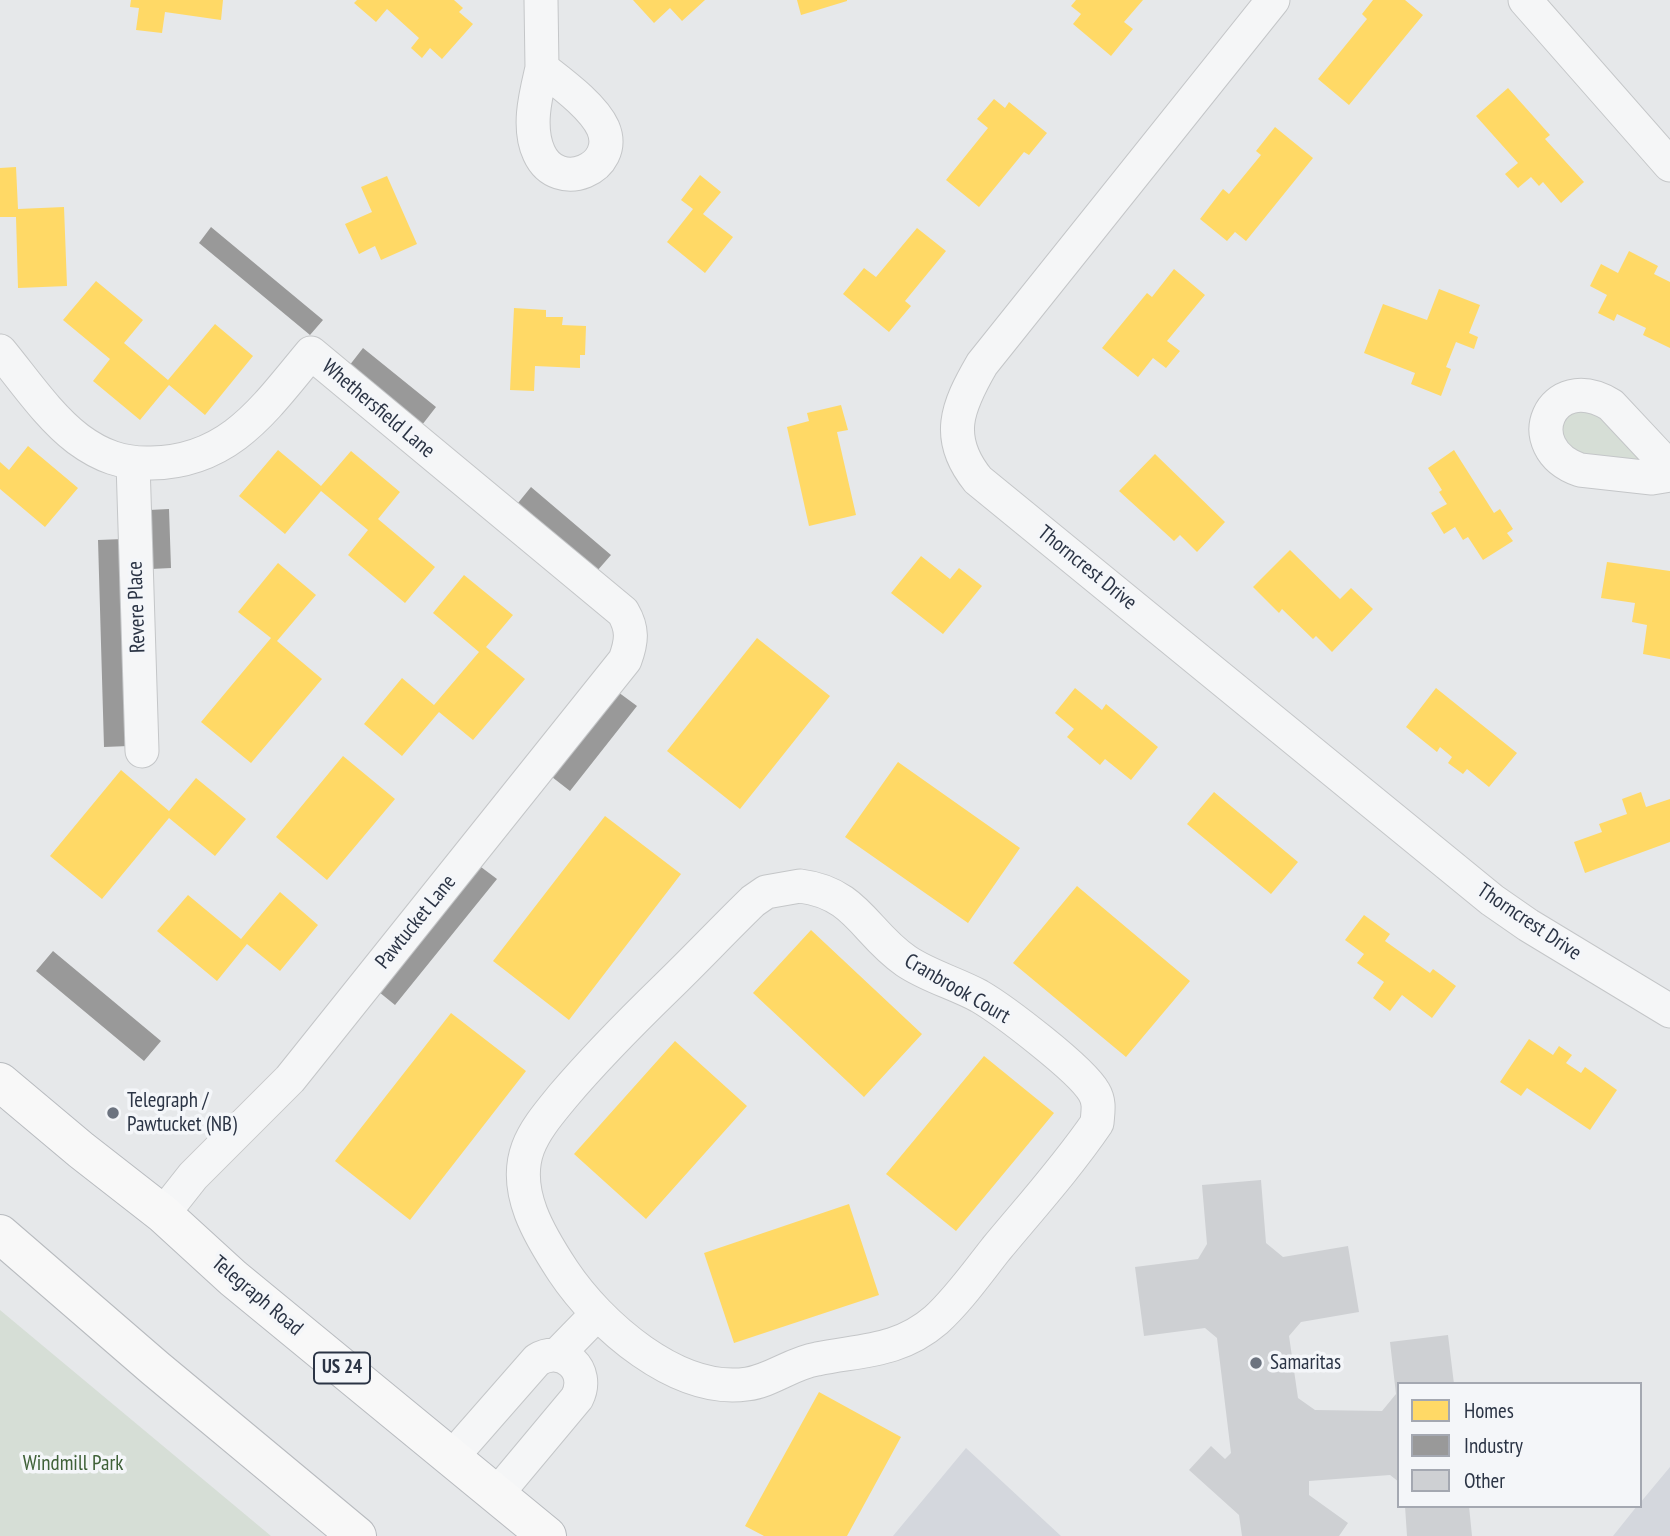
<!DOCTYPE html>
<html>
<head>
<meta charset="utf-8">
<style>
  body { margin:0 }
  #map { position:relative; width:1670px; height:1536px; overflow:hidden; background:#e6e8ea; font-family:"PT Sans Narrow",sans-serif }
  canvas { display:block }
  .legend { position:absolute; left:1397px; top:1382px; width:245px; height:126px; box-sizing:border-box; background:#f4f6f9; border:2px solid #a4a8b1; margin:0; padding:9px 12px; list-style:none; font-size:21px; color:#2b3445 }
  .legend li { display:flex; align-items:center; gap:14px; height:35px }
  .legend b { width:35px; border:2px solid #a4a8b1 }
</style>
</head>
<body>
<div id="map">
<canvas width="1670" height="1536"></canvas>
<ul class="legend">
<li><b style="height:19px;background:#ffd966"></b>Homes</li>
<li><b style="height:19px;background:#999"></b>Industry</li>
<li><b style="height:19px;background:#ced0d3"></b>Other</li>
</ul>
</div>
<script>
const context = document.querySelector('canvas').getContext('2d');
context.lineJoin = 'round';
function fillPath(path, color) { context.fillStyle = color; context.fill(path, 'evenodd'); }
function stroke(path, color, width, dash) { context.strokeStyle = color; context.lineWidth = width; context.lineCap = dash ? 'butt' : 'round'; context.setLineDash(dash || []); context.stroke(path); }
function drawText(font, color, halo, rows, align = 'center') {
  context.font = font + ' "PT Sans Narrow",sans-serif'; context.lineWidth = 7; context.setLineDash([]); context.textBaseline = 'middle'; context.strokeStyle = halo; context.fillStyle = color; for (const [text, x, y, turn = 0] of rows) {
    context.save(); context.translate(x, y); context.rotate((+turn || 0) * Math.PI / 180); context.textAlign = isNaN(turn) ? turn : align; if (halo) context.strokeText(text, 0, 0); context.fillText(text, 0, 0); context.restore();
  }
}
fillPath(new Path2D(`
  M 966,1448 L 1061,1536 L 893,1536 Z
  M 1670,1467 L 1670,1536 L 1613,1536 L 1637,1506 L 1640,1506 L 1640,1503 Z`), '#d4d7dd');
fillPath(new Path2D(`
  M 1593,408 L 1650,463 L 1576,456 L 1557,424 L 1559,418 Z
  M 0,1310 L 271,1536 L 0,1536 Z`), '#d6ded6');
fillPath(new Path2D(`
  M 131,0 L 223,0 L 221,20 L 165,12 L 162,33 L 136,30 L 139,8 L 130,7 Z
  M 357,0 L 454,0 L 463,8 L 459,12 L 473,24 L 442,59 L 430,48 L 422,58 L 411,48 L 419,38 L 387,9 L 376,22 L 354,3 Z
  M 633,0 L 705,0 L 682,21 L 670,8 L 654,23 Z
  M 797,0 L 847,0 L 847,1 L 801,15 Z
  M 1076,0 L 1143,0 L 1124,22 L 1133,29 L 1111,56 L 1073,24 L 1081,14 L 1071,6 Z
  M 1373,0 L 1405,0 L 1423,15 L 1349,105 L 1318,79 L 1367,19 L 1362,14 Z
  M 1508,88 L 1550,135 L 1545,139 L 1584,182 L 1561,203 L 1543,182 L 1539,186 L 1531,177 L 1518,188 L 1505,174 L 1518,163 L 1476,116 Z
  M 994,99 L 1005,108 L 1009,102 L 1047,133 L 1029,155 L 1024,152 L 979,207 L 946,180 L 988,128 L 977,119 Z
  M 1275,127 L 1313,158 L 1246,241 L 1235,232 L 1227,241 L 1200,219 L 1223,189 L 1229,194 L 1261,155 L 1256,151 Z
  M 16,167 L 18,209 L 64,207 L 67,286 L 18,288 L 16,217 L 0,217 L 0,168 Z
  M 700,175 L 721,192 L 703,214 L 733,237 L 705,273 L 667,242 L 693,209 L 681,200 Z
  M 387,176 L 417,244 L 381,260 L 375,246 L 359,254 L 345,224 L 372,212 L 361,187 Z
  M 917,228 L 946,251 L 905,301 L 911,306 L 889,332 L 843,294 L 864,268 L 876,277 Z
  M 1629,251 L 1658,266 L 1654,274 L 1670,282 L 1670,348 L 1643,335 L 1646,328 L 1617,314 L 1614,321 L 1598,313 L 1607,295 L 1590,286 L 1601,264 L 1618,273 Z
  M 1174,269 L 1205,295 L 1167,341 L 1180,351 L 1166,368 L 1153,358 L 1138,377 L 1102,348 L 1147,293 L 1152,297 Z
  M 96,281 L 143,320 L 124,343 L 168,380 L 215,324 L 253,356 L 205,415 L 169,385 L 140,420 L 93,381 L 110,359 L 63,320 Z
  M 1439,289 L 1480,305 L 1469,333 L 1478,337 L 1474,349 L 1456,342 L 1446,367 L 1451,369 L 1441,396 L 1411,384 L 1415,373 L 1364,353 L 1383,304 L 1427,320 Z
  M 514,308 L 546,310 L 546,317 L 563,317 L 562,325 L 586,326 L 585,355 L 580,355 L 580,368 L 535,366 L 534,391 L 510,390 Z
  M 841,405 L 848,430 L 837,432 L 856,515 L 809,526 L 787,427 L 809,421 L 807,413 Z
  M 28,446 L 78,488 L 45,527 L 0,489 L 0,462 L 9,470 Z
  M 278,450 L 321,486 L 351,451 L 400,492 L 378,519 L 435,567 L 405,603 L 348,555 L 368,530 L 321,491 L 285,534 L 239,496 Z
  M 1454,450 L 1494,513 L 1500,509 L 1513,529 L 1507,533 L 1513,541 L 1483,560 L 1468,537 L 1463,540 L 1455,527 L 1444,534 L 1431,513 L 1447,504 L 1439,492 L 1442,490 L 1428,468 Z
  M 1155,454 L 1225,522 L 1197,552 L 1180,535 L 1174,541 L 1119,491 Z
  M 1290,550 L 1340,599 L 1351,588 L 1373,609 L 1332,652 L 1316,636 L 1313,639 L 1282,609 L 1279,613 L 1253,587 Z
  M 921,556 L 950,579 L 959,568 L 982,586 L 943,634 L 891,593 Z
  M 1607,562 L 1670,571 L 1670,659 L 1643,654 L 1647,625 L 1632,622 L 1635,603 L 1601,598 Z
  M 278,563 L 316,595 L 277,641 L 322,679 L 251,763 L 201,722 L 271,638 L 238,612 Z
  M 464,575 L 513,615 L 486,647 L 525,679 L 473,740 L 439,712 L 402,756 L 364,724 L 402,678 L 434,705 L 479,652 L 433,613 Z
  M 757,638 L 830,696 L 740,809 L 667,751 Z
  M 1075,688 L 1102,710 L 1106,704 L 1158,747 L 1131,780 L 1105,759 L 1100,765 L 1067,737 L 1074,729 L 1055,713 Z
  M 1436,688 L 1517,753 L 1489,787 L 1467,769 L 1463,774 L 1448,763 L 1452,757 L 1440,747 L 1437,752 L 1406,727 Z
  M 343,756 L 395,799 L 327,880 L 276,837 Z
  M 898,762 L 1020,848 L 968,923 L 845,837 Z
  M 121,770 L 169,811 L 196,778 L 246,819 L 215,856 L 169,818 L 102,899 L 50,856 Z
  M 1214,792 L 1298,862 L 1271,894 L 1187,824 Z
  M 1641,792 L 1646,807 L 1670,799 L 1670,842 L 1585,873 L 1574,842 L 1602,832 L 1599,824 L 1627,814 L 1622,799 Z
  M 605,816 L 681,874 L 569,1020 L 493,961 Z
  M 1077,886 L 1190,981 L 1126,1057 L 1013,963 Z
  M 280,892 L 318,925 L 280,971 L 247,944 L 217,981 L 157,931 L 188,895 L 241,939 Z
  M 1364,915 L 1390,934 L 1385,941 L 1430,973 L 1433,969 L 1456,986 L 1432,1018 L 1402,995 L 1390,1011 L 1373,998 L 1384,982 L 1357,963 L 1364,954 L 1345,940 Z
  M 811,930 L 922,1034 L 864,1097 L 753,993 Z
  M 451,1013 L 526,1071 L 410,1220 L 335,1161 Z
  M 1529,1039 L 1553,1055 L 1559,1046 L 1572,1055 L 1566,1063 L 1581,1073 L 1585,1067 L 1617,1090 L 1590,1130 L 1527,1088 L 1521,1096 L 1500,1082 Z
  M 675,1041 L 747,1106 L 646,1219 L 574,1154 Z
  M 984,1056 L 1054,1113 L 956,1231 L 886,1174 Z
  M 849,1204 L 879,1295 L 734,1343 L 704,1253 Z
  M 819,1392 L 901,1437 L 847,1536 L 764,1536 L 745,1526 Z`), '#ffd966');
fillPath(new Path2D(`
  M 211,227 L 323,320 L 310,335 L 199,243 Z
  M 363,348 L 436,407 L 422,425 L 349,366 Z
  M 531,487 L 611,555 L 597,571 L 518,503 Z
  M 169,509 L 171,568 L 151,569 L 149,510 Z
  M 123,539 L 129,746 L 104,747 L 98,540 Z
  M 618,692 L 637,706 L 570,791 L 552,777 Z
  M 481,867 L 497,879 L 395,1005 L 379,992 Z
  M 53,951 L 161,1041 L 144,1061 L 36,971 Z`), '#999');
fillPath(new Path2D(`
  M 1261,1180 L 1266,1243 L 1283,1257 L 1348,1246 L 1359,1312 L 1301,1322 L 1289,1336 L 1298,1398 L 1315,1410 L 1382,1411 L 1396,1394 L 1390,1342 L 1448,1335 L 1454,1384 L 1399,1384 L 1399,1482 L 1390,1475 L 1309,1481 L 1309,1495 L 1348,1523 L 1339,1536 L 1242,1536 L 1239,1515 L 1189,1470 L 1211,1446 L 1225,1459 L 1231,1453 L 1217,1338 L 1205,1328 L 1144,1336 L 1135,1267 L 1198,1259 L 1207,1244 L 1202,1185 Z
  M 1405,1506 L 1469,1506 L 1472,1536 L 1407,1536 Z`), '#ced0d3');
const minor = new Path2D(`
  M 541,0 L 542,68
  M 1273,0 L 982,364 C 957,407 944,438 978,480 L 1492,900 L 1528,925 L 1670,1011
  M 1525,0 L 1670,165
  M 542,68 C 561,83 593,106 603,128 C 620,168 558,195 539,153 C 527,127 536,94 542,68 Z
  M 0,351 C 24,380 48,416 78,439 C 101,456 123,464 151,463 C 230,462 265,408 311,353 L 623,612 C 633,629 632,641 625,660 L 290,1079 L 193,1176 L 163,1214
  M 133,463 L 142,751
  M 1670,468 L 1611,405 C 1550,368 1517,448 1580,470 L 1652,478 L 1670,475
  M 800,886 C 857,893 865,933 906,961 C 928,976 955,983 979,996 C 1003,1010 1081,1069 1094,1092 C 1100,1102 1098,1111 1097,1123 C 1067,1167 1030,1208 996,1249 C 977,1273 958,1300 936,1320 C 899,1352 861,1350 817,1359 C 792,1363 771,1381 747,1384 C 677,1394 599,1325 563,1271 C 540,1236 512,1191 528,1148 C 535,1129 550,1112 563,1096 C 596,1057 631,1022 667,987 C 696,959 724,929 753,901 L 766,892 Z
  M 558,1354 L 597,1314
  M 452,1457 L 537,1360 C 563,1344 591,1370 577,1398 L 496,1495`);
const highway = new Path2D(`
  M 0,1082 L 81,1150 L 163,1214 L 233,1278 L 547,1536
  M 0,1234 L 155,1368 L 357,1536`);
stroke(minor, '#c4c6c8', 35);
stroke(highway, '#b8bbbf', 40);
stroke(minor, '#f5f6f7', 33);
stroke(highway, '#f8f8f8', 38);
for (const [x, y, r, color] of [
  [113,1113,7,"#6c737f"],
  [1256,1363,7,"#6c737f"]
]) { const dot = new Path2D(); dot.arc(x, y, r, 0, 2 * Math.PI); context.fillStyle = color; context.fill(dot); stroke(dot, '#f4f6f9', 2.5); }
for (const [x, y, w] of [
  [342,1368,56]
]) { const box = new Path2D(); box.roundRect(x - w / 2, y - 15.5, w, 31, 5); context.fillStyle = '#f4f6f9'; context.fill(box); stroke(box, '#2b3445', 2); }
drawText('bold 19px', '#2b3445', null, [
  ["US 24",342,1368]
]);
drawText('21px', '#2b3445', '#f4f6f9', [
  ["Whethersfield Lane",378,409,40],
  ["Thorncrest Drive",1087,568,39],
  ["Revere Place",137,607,-92],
  ["Pawtucket Lane",416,922,-51],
  ["Thorncrest Drive",1529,922,34],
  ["Cranbrook Court",957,989,30],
  ["Telegraph Road",257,1296,40]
]);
drawText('21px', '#2b3445', '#f4f6f9', [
  ["Telegraph /",127,1101],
  ["Pawtucket (NB)",127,1125],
  ["Samaritas",1270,1363]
], 'left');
drawText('21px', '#3f6138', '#f4f6f9', [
  ["Windmill Park",73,1464]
]);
</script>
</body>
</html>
